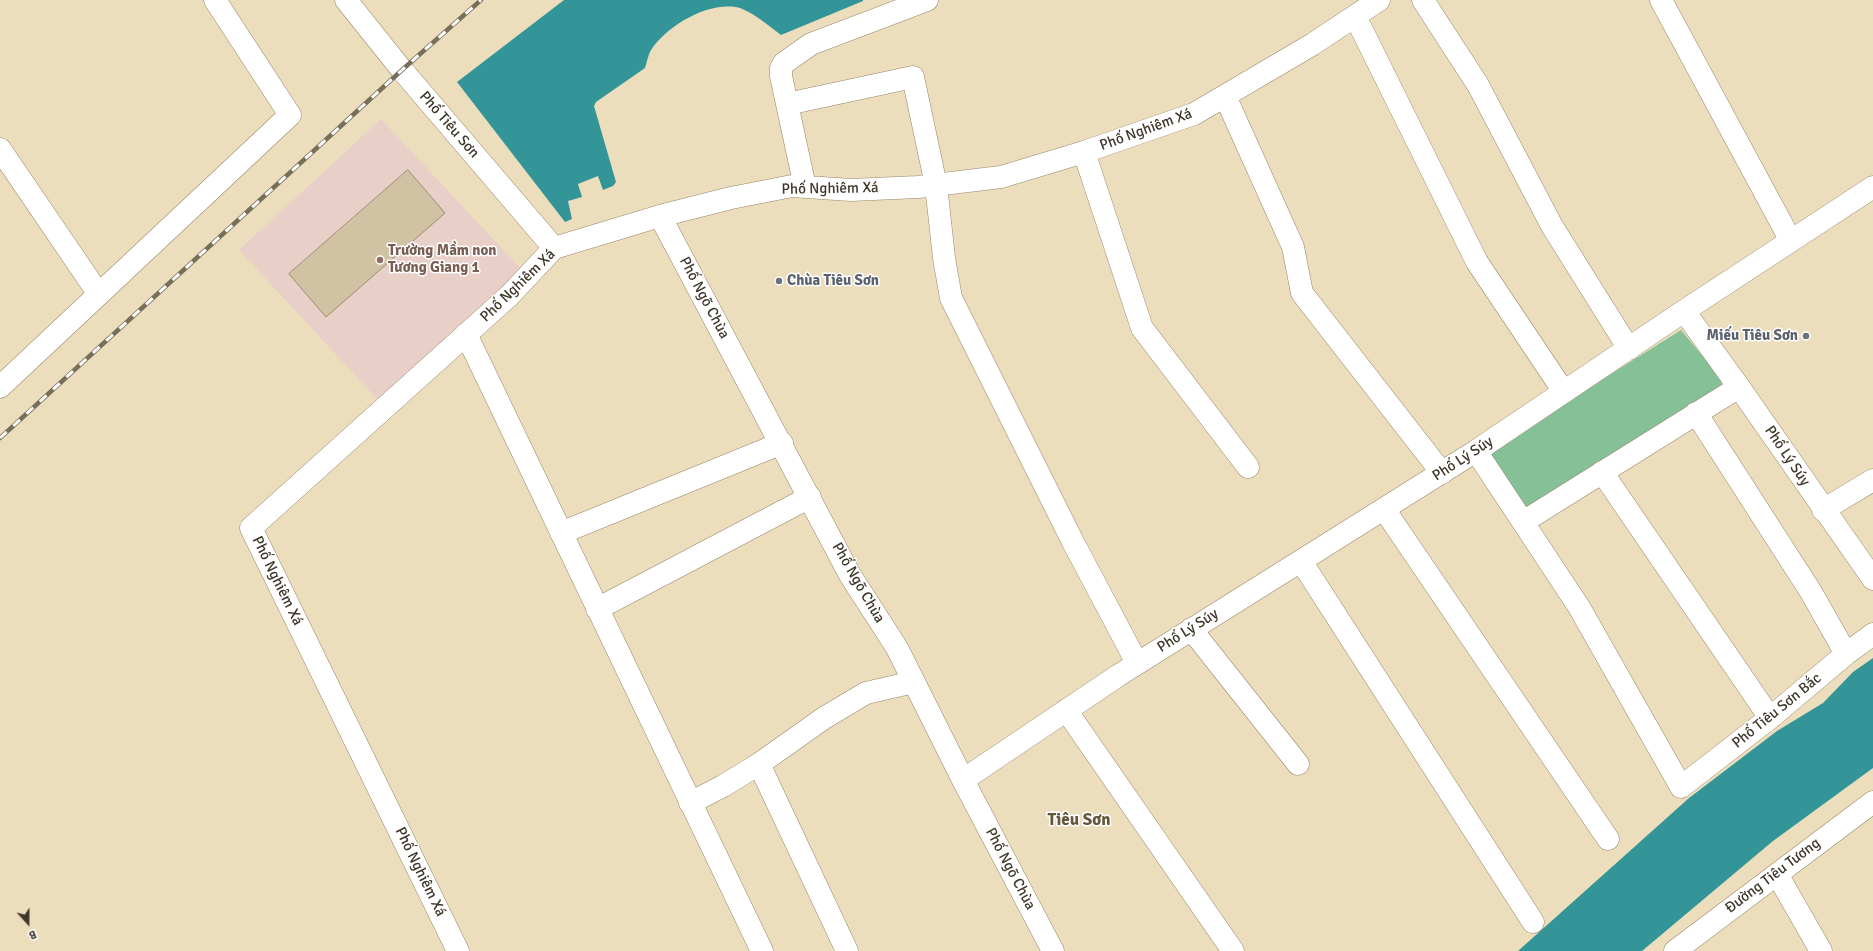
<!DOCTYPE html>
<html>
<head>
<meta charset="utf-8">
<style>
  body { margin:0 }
  #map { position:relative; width:1873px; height:951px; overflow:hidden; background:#ecdebd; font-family:Signika,sans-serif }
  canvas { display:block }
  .north { position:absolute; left:8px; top:903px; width:40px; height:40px; -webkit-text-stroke:3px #fff; paint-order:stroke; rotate:159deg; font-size:11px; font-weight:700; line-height:16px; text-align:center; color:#3e382b }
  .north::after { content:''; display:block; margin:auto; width:14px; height:18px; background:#3e382b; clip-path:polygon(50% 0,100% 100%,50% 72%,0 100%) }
</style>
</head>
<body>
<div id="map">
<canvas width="1873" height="951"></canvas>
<div class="north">B</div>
</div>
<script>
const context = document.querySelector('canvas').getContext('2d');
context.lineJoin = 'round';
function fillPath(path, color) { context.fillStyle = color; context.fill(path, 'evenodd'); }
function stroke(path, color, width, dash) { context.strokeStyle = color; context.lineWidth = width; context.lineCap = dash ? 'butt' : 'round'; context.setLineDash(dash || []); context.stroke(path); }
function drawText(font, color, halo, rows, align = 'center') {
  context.font = font + ' Signika,sans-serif'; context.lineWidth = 3; context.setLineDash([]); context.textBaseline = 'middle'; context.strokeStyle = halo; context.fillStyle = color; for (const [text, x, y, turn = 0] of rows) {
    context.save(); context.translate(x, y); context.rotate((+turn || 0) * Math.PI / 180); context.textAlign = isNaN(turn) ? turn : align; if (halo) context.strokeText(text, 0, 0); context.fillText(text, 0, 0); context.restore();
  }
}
fillPath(new Path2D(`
  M 381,119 L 522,270 L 379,401 L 239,250 Z`), '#e8cfc7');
fillPath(new Path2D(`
  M 1681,330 L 1719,376 L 1723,387 L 1524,513 L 1487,452 Z`), '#86c097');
fillPath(new Path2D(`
  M 564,0 L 863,0 L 863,1 L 781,35 C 768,25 755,14 740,8 C 709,0 667,26 651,50 C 648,55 647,62 645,68 L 596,102 L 594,106 L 616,182 L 613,186 L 603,190 L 598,176 L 578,184 L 582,197 L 568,201 L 572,219 L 565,222 L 457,82 Z
  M 1873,658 L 1873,768 L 1773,841 L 1642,951 L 1518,951 L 1689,798 L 1777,731 L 1823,703 L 1853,672 Z`), '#349599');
const building = new Path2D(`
  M 408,170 L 445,213 L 326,317 L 289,274 Z`);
fillPath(building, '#d1c2a3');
stroke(building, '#9b8e70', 1);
const minor = new Path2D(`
  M 346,0 L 402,70 L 554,248
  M 1423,0 L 1478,85 L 1552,226 L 1629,349
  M 1661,0 L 1791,241
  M 1355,16 L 1477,262 L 1564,392
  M 1225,96 L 1293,247 L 1302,293 L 1442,473
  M 787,104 L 913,77 L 936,185 L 944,258 L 951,298 L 1072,540 L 1137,663
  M 0,149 L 98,293
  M 1084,152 L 1142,328 L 1248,467
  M 805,187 L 781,76 L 781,68 L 784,63 L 811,44 L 927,0
  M 660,216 L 850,575 L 897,648 L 963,780 L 1053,951
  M 1684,311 L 1873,187
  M 466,334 L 762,951
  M 0,387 L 290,115 L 215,0
  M 1696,413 L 1811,592 L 1846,654
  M 1476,451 L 1579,607 L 1681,787 L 1770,718 L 1846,654 L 1873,634
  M 1602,472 L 1770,718
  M 1384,509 L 1608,839
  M 1823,510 L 1873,480
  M 1523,522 L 1739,387
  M 561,533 L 782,443
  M 1301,561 L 1533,922
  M 597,609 L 810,497
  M 1191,629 L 1298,764
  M 1066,710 L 1233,951
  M 759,764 L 847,951
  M 963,780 L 1119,675 L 1476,451 L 1684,311 L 1739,387 L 1873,579
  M 690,803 L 723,786 L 759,764 L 824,718 L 866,693 L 914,682
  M 1777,874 L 1821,951
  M 458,951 L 251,528 L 510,295 L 554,248 L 660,216 L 731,198 L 792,186 L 851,190 L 918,187 L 1001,177 L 1084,152 L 1194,114 L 1313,44 L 1379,0
  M 1675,951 L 1873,802`);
stroke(minor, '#958769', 23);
stroke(minor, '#fff', 22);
const rail = new Path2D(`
  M 0,438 L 402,70 L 481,0`);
stroke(rail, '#786f5b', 4.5);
stroke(rail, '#fff', 3, [9]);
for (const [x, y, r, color] of [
  [380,260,4,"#8d6e63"],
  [779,281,4,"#6b7280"],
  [1806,336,4,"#6b7280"]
]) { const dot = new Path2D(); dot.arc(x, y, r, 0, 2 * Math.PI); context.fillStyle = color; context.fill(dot); stroke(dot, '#fff', 1.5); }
drawText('15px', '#3e382b', '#fff', [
  ["Phố Tiêu Sơn",449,125,49],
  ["Phố Nghiêm Xá",1146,130,-20],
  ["Phố Nghiêm Xá",830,189,-1],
  ["Phố Nghiêm Xá",518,286,-44],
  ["Phố Ngõ Chùa",704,298,62],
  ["Phố Lý Súy",1787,456,56],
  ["Phố Lý Súy",1463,459,-33],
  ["Phố Nghiêm Xá",277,581,64],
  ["Phố Ngõ Chùa",858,583,60],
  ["Phố Lý Súy",1188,631,-32],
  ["Phố Tiêu Sơn Bắc",1777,711,-39],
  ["Phố Ngõ Chùa",1010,869,62],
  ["Phố Nghiêm Xá",420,872,64],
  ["Đường Tiêu Tương",1773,876,-37]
]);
drawText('bold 15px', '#785e54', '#fff', [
  ["Trường Mầm non",388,251],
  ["Tương Giang 1",388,268]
], 'left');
drawText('bold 15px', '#5b616d', '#fff', [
  ["Chùa Tiêu Sơn",787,281],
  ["Miếu Tiêu Sơn",1798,336,"right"]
], 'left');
drawText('bold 17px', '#63563a', '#fff', [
  ["Tiêu Sơn",1079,821]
]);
</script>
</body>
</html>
